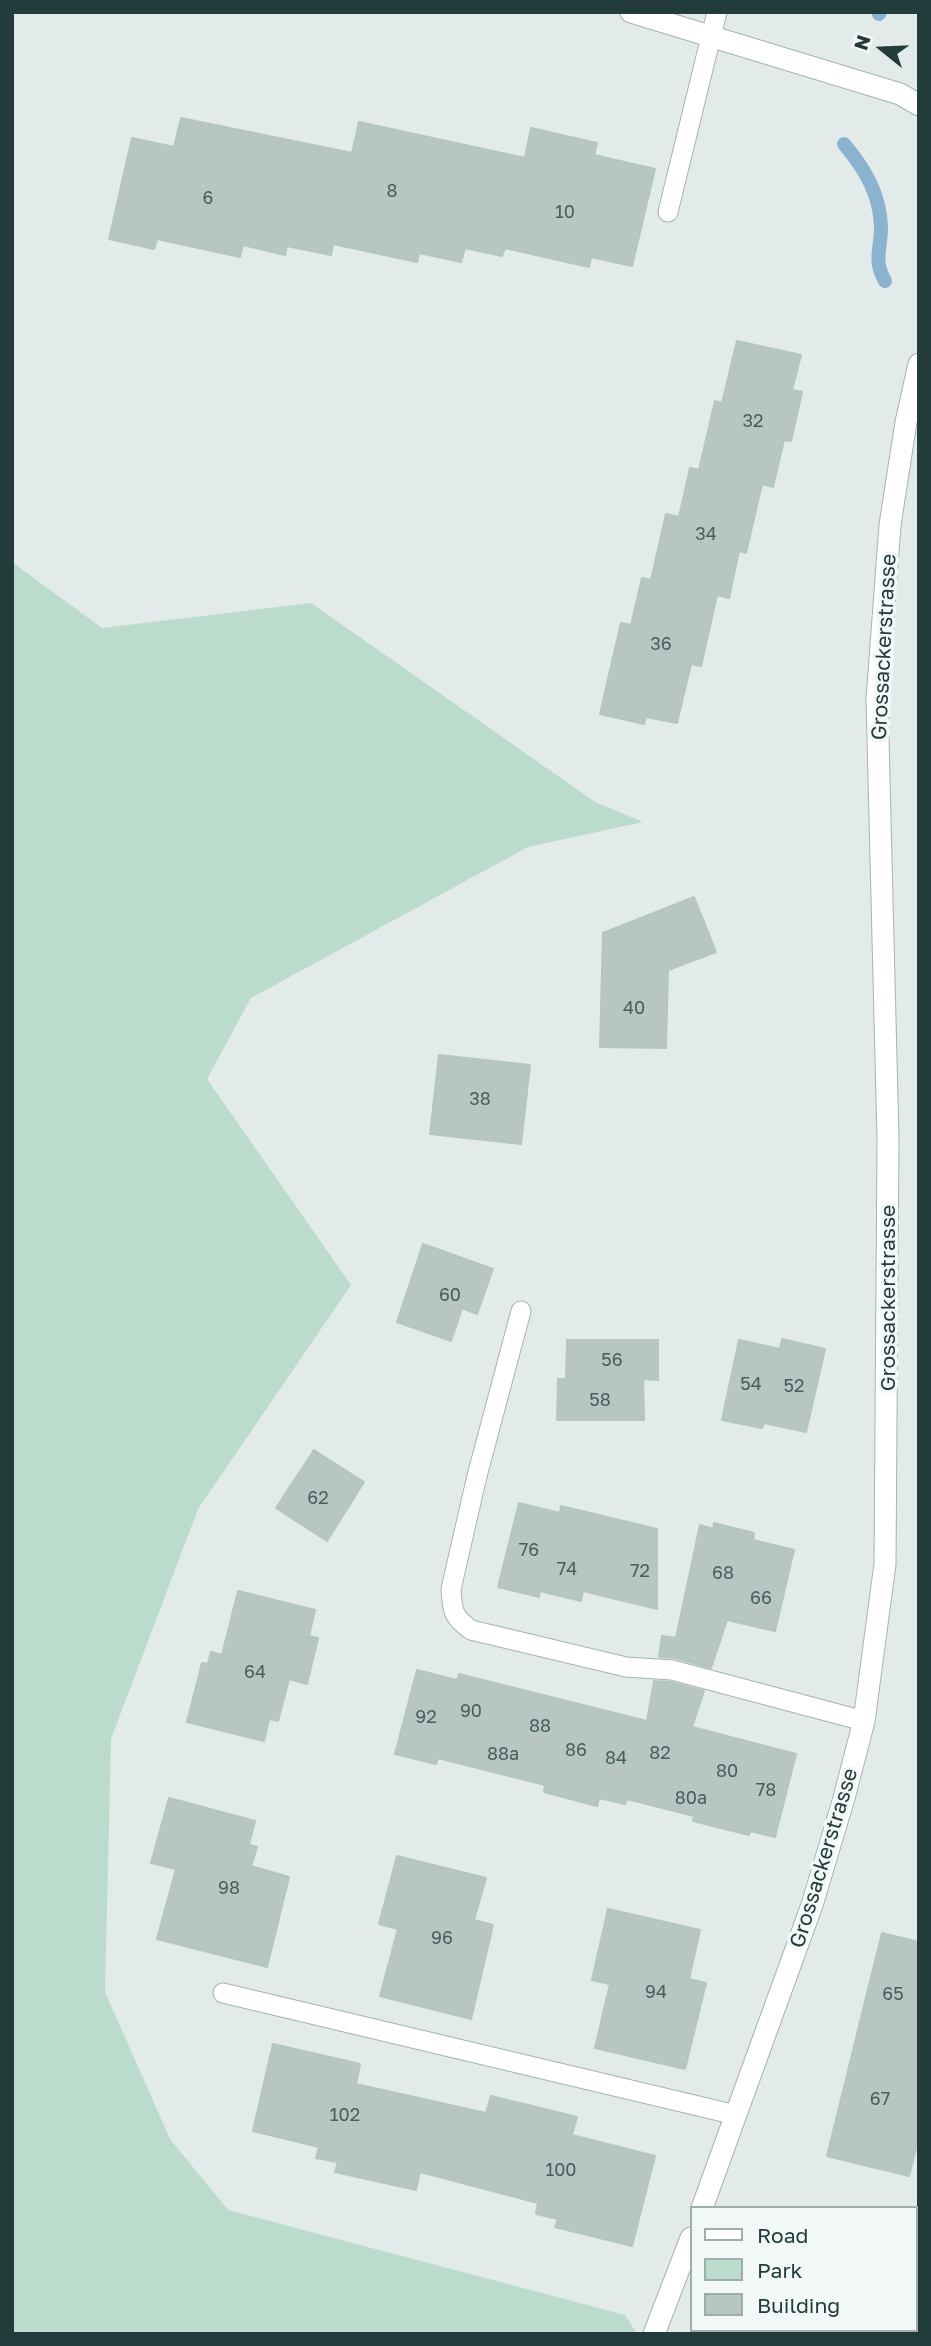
<!DOCTYPE html>
<html>
<head>
<meta charset="utf-8">
<style>
  body { margin:0 }
  #map { position:relative; width:931px; height:2346px; overflow:hidden; background:#e2ebea; font-family:"Golos Text",sans-serif }
  canvas { display:block }
  .frame { position:absolute; inset:0; border:14px solid #223c3b; pointer-events:none }
  .legend { position:absolute; left:690px; top:2206px; width:228px; height:126px; box-sizing:border-box; background:#f2f8f7; border:2px solid #9fadac; margin:0; padding:9px 12px; list-style:none; font-size:21px; color:#223c3b }
  .legend li { display:flex; align-items:center; gap:14px; height:35px }
  .legend b { width:35px; border:2px solid #9fadac }
  .north { position:absolute; left:847px; top:14px; width:70px; height:70px; -webkit-text-stroke:5px #f2f8f7; paint-order:stroke; rotate:288deg; font-size:19px; font-weight:700; line-height:28px; text-align:center; color:#223c3b }
  .north::after { content:''; display:block; margin:auto; width:24px; height:32px; background:#223c3b; clip-path:polygon(50% 0,100% 100%,50% 72%,0 100%) }
</style>
</head>
<body>
<div id="map">
<canvas width="931" height="2346"></canvas>
<div class="frame"></div>
<ul class="legend">
<li><b style="height:9px;background:#fff"></b>Road</li>
<li><b style="height:19px;background:#bbdccc"></b>Park</li>
<li><b style="height:19px;background:#b7c6c3"></b>Building</li>
</ul>
<div class="north">N</div>
</div>
<script>
const context = document.querySelector('canvas').getContext('2d');
context.lineJoin = 'round';
function fillPath(path, color) { context.fillStyle = color; context.fill(path, 'evenodd'); }
function stroke(path, color, width, dash) { context.strokeStyle = color; context.lineWidth = width; context.lineCap = dash ? 'butt' : 'round'; context.setLineDash(dash || []); context.stroke(path); }
function drawText(font, color, halo, rows, align = 'center') {
  context.font = font + ' "Golos Text",sans-serif'; context.lineWidth = 7; context.setLineDash([]); context.textBaseline = 'middle'; context.strokeStyle = halo; context.fillStyle = color; for (const [text, x, y, turn = 0] of rows) {
    context.save(); context.translate(x, y); context.rotate((+turn || 0) * Math.PI / 180); context.textAlign = isNaN(turn) ? turn : align; if (halo) context.strokeText(text, 0, 0); context.fillText(text, 0, 0); context.restore();
  }
}
fillPath(new Path2D(`
  M 12,562 L 102,628 L 311,603 L 595,802 L 643,822 L 528,847 L 251,998 L 207,1079 L 351,1285 L 198,1509 L 111,1739 L 105,1992 L 170,2139 L 228,2210 L 625,2315 L 637,2334 L 12,2334 Z`), '#bbdccc');
stroke(new Path2D(`
  M 879,14 L 880,12
  M 844,144 C 865,169 880,194 881,227 C 881,249 873,260 885,281`), '#8bb3cf', 14);
const building = new Path2D(`
  M 181,118 L 352,153 L 359,122 L 525,158 L 531,128 L 597,143 L 594,155 L 655,169 L 632,266 L 591,257 L 589,267 L 505,248 L 502,256 L 465,248 L 461,262 L 419,253 L 417,262 L 333,244 L 331,255 L 287,246 L 285,255 L 243,245 L 240,257 L 157,239 L 154,249 L 109,239 L 132,138 L 174,147 Z
  M 737,341 L 801,355 L 792,390 L 802,392 L 791,441 L 784,440 L 773,487 L 762,484 L 746,553 L 739,551 L 729,598 L 717,595 L 701,666 L 691,664 L 677,723 L 646,717 L 644,724 L 600,714 L 621,623 L 631,625 L 642,578 L 651,580 L 666,514 L 679,517 L 690,468 L 699,470 L 715,401 L 722,403 Z
  M 694,897 L 716,952 L 668,970 L 666,1048 L 600,1047 L 603,933 Z
  M 439,1055 L 530,1065 L 521,1144 L 430,1134 Z
  M 423,1244 L 493,1269 L 477,1314 L 462,1308 L 451,1341 L 397,1322 Z
  M 782,1339 L 825,1349 L 806,1432 L 764,1423 L 762,1428 L 722,1420 L 739,1340 L 780,1349 Z
  M 567,1340 L 658,1340 L 658,1380 L 643,1379 L 644,1420 L 557,1420 L 558,1379 L 566,1379 Z
  M 314,1450 L 364,1482 L 327,1541 L 276,1508 Z
  M 519,1503 L 560,1513 L 561,1506 L 657,1529 L 657,1609 L 583,1591 L 581,1601 L 540,1591 L 539,1597 L 498,1587 Z
  M 714,1523 L 754,1533 L 753,1540 L 794,1550 L 775,1631 L 727,1620 L 711,1668 L 675,1658 L 659,1657 L 662,1636 L 676,1638 L 700,1525 L 713,1529 Z
  M 238,1591 L 315,1610 L 309,1636 L 318,1638 L 307,1684 L 289,1679 L 278,1721 L 269,1719 L 264,1741 L 187,1722 L 202,1663 L 208,1664 L 211,1652 L 222,1655 Z
  M 417,1670 L 457,1680 L 459,1674 L 647,1721 L 654,1681 L 670,1682 L 704,1691 L 692,1727 L 796,1754 L 775,1837 L 750,1831 L 749,1835 L 693,1821 L 694,1816 L 627,1799 L 625,1804 L 599,1798 L 597,1806 L 544,1792 L 545,1785 L 438,1758 L 436,1764 L 395,1754 Z
  M 169,1798 L 255,1821 L 249,1845 L 257,1847 L 251,1866 L 289,1877 L 267,1967 L 157,1939 L 176,1869 L 151,1863 Z
  M 397,1856 L 486,1878 L 474,1920 L 493,1925 L 471,2019 L 380,1996 L 398,1929 L 379,1924 Z
  M 608,1909 L 700,1930 L 689,1979 L 706,1983 L 685,2069 L 595,2048 L 610,1984 L 592,1980 Z
  M 882,1933 L 919,1942 L 919,2137 L 909,2176 L 827,2156 Z
  M 273,2044 L 360,2064 L 356,2084 L 486,2113 L 491,2096 L 577,2117 L 572,2135 L 655,2156 L 632,2246 L 555,2227 L 558,2219 L 536,2214 L 538,2203 L 420,2172 L 416,2190 L 335,2172 L 338,2162 L 316,2158 L 319,2147 L 253,2131 Z`);
fillPath(building, '#b7c6c3');
stroke(building, '#b4c5c2', 2);
const lane = new Path2D(`
  M 668,212 L 717,12
  M 521,1311 L 477,1476 L 451,1589 C 452,1611 453,1617 471,1630 L 626,1667 L 672,1670 L 864,1721
  M 223,1993 L 736,2115`);
const street = new Path2D(`
  M 631,12 L 900,94 L 919,105
  M 702,2208 L 812,1905 L 844,1798 L 864,1721 L 885,1564 L 888,1139 L 877,699 L 890,525 L 906,422 L 919,364
  M 654,2334 L 691,2238`);
stroke(lane, '#a5b3b2', 21);
stroke(street, '#a5b3b2', 23);
stroke(lane, '#fff', 19);
stroke(street, '#fff', 21);
drawText('18px', '#475e5d', null, [
  ["8",392,191],
  ["6",208,198],
  ["10",565,212],
  ["32",753,421],
  ["34",706,534],
  ["36",661,644],
  ["40",634,1008],
  ["38",480,1099],
  ["60",450,1295],
  ["56",612,1360],
  ["54",751,1384],
  ["52",794,1386],
  ["58",600,1400],
  ["62",318,1498],
  ["76",529,1550],
  ["74",567,1569],
  ["72",640,1571],
  ["68",723,1573],
  ["66",761,1598],
  ["64",255,1672],
  ["90",471,1711],
  ["92",426,1717],
  ["88",540,1726],
  ["86",576,1750],
  ["82",660,1753],
  ["88a",503,1754],
  ["84",616,1758],
  ["80",727,1771],
  ["78",766,1790],
  ["80a",691,1798],
  ["98",229,1888],
  ["96",442,1938],
  ["94",656,1992],
  ["65",893,1994],
  ["67",880,2099],
  ["102",345,2115],
  ["100",561,2170]
]);
drawText('21px', '#223c3b', '#f2f8f7', [
  ["Grossackerstrasse",884,647,-87],
  ["Grossackerstrasse",888,1298,-90],
  ["Grossackerstrasse",824,1858,-73]
]);
</script>
</body>
</html>
